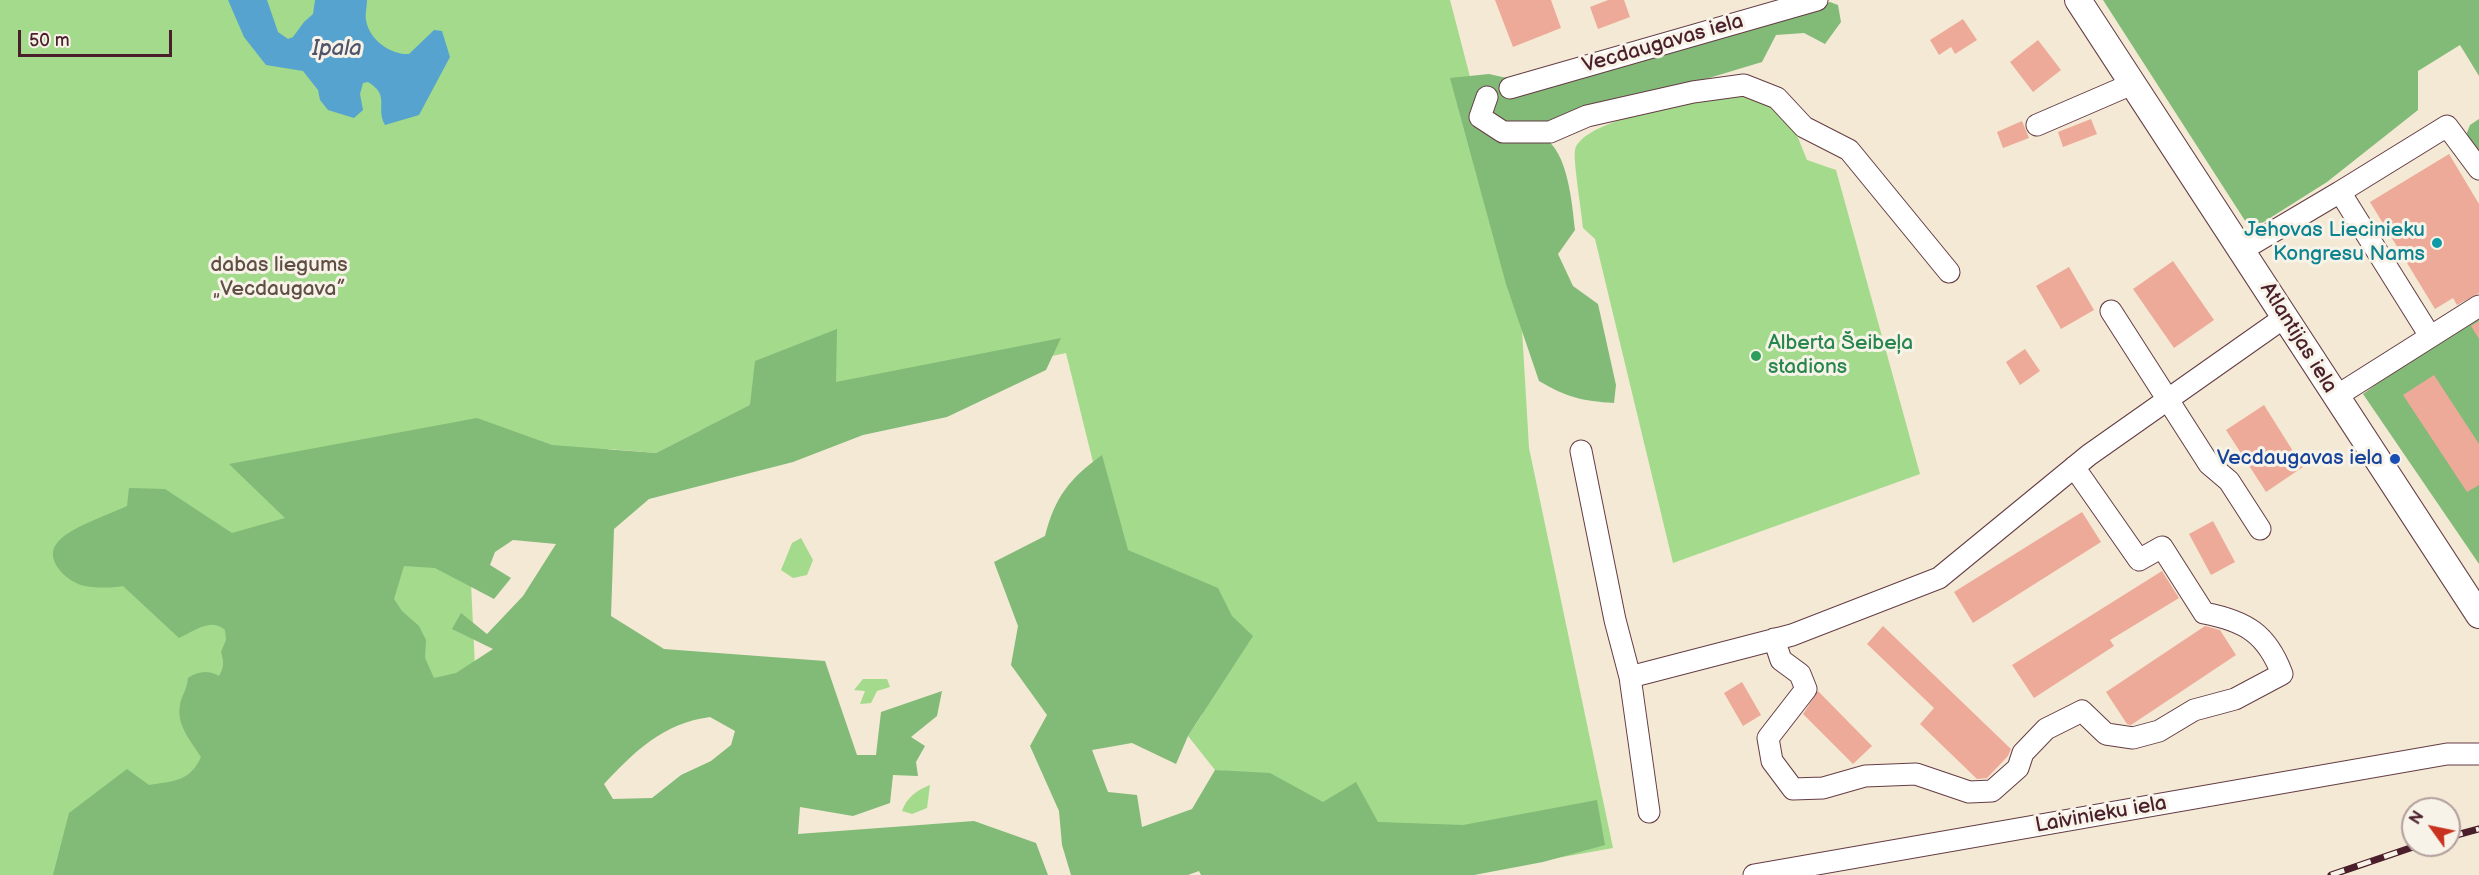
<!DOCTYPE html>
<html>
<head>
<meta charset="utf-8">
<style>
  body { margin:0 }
  #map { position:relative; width:2479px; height:875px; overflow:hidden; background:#f4e9d5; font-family:"Balsamiq Sans",sans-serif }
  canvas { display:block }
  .north { position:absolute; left:2401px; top:797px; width:60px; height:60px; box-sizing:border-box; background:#f7f3e8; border:2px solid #b29e9c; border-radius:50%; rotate:303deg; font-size:16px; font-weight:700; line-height:24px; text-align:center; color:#4a1f2b }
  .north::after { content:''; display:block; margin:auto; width:21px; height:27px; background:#c8321e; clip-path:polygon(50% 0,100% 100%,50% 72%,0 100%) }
  .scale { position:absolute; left:18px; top:30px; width:154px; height:27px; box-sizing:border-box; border:3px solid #4a1f2b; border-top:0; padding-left:8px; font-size:18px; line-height:21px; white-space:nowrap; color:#4a1f2b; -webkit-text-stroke:4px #f7f3e8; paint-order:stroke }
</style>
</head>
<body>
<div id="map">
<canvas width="2479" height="875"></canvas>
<div class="north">N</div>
<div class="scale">50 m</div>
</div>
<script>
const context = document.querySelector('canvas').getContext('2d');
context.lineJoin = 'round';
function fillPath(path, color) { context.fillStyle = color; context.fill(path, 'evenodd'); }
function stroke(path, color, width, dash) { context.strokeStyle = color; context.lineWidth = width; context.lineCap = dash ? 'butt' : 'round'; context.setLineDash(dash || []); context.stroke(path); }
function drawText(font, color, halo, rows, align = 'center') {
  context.font = font + ' "Balsamiq Sans",sans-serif'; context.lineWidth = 6; context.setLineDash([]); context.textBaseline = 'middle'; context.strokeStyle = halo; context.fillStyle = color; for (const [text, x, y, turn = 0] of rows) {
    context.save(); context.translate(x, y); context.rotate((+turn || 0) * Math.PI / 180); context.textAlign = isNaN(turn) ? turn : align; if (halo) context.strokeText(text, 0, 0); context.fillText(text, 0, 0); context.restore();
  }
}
fillPath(new Path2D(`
  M 0,0 L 1450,0 L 1518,261 L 1529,448 L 1613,848 L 1462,875 L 1233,772 L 1215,770 L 1188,736 L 1202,715 L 1118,563 L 1066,353 L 701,430 L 656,453 L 609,449 L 468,521 L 485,875 L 0,875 Z
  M 1746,95 C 1788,110 1791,119 1807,160 L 1836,170 L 1920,474 L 1673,563 L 1595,239 L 1583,228 C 1582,214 1573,161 1575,150 C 1583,116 1714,99 1746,95 Z
  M 801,538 L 813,560 L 807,575 L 793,578 L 781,570 L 792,543 Z
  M 863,679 L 887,679 L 890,687 L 877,691 L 871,703 L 860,704 L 865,691 L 854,690 Z
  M 930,785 L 927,808 L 912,814 L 902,811 C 907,797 917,790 930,785 Z`), '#a3da8c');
fillPath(new Path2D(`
  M 2103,0 L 2479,0 L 2479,76 L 2460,45 L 2418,71 L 2418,110 L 2327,182 L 2251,230 Z
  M 1830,2 L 1838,5 L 1841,22 L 1825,44 L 1804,33 L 1776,35 L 1762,62 L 1699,81 L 1543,137 C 1568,151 1572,203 1575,230 L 1558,254 L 1573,286 L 1598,304 L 1616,385 L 1614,403 C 1582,401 1566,397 1539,381 L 1506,284 L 1450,78 L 1489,74 L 1520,81 L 1738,28 Z
  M 2479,119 L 2479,156 L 2466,135 L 2470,125 Z
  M 2479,309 L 2479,564 L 2363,394 Z
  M 837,329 L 836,382 L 1061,338 L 1046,370 L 947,417 L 863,435 L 793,462 L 649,499 L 614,529 L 611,616 L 664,649 L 825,661 L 857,755 L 876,755 L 881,712 L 942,691 L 937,716 L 911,737 L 925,746 L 916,762 L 918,776 L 893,775 L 890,803 L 853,816 L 800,807 L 798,834 L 974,821 L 1036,843 L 1048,875 L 53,875 L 69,813 L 127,769 L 149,785 C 173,781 190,782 201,757 C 191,741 176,725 180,705 C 181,697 187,690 188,678 C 199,671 208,670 219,676 C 224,668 224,661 221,652 L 226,640 L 225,630 C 210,617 194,632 179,638 L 123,586 C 110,588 98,588 85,586 C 68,583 43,560 57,543 C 68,528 108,515 127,506 L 129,488 L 165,489 L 232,533 L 285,518 L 229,464 L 477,418 L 552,445 L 656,453 L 750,405 L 755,361 ZM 513,540 L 556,544 L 523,596 L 487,634 L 461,613 L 452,629 L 493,649 L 456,673 L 434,678 L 425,658 L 426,640 L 419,626 L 402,611 L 394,599 L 404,566 L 435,568 L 494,599 L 511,578 L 490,565 L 495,552 ZM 710,717 L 735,731 L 731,745 L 711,761 L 681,775 L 652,798 L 613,799 L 604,784 C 634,752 663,723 710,717 Z
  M 1102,455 L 1128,550 L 1218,588 L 1232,616 L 1253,636 L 1188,736 L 1176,764 L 1132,743 L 1092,750 L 1108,792 L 1137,795 L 1142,827 L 1192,809 L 1215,770 L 1270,773 L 1323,802 L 1356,782 L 1378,822 L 1463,825 L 1597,800 L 1605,845 L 1543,862 L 1474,875 L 1201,875 L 1199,871 L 1188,875 L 1071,875 L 1062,845 L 1059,811 L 1030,746 L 1047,715 L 1011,665 L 1018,626 L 994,562 L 1045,536 C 1055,497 1069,479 1102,455 Z`), '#82ba78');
fillPath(new Path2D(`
  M 228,0 L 267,0 L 278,32 L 288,39 L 293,37 L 304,22 L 313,14 L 315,0 L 367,0 C 367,6 365,14 366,20 C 369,40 391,55 409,54 L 434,30 L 442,31 L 450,57 L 419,115 L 385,125 C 375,107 391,96 368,82 L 363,83 L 360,94 L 363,110 L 354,118 L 328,110 L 320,100 L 318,90 L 303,71 L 266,65 L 244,37 Z`), '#57a3cf');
fillPath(new Path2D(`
  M 1495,0 L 1551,0 L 1561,28 L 1513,47 Z
  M 1608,0 L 1624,0 L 1630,17 L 1598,29 L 1590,7 Z
  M 1963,19 L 1977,40 L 1955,54 L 1951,47 L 1939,55 L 1930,40 Z
  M 2038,40 L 2061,70 L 2033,92 L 2010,62 Z
  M 2091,119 L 2097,134 L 2063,147 L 2058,132 Z
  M 2022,121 L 2029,138 L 2003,148 L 1997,132 Z
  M 2449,154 L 2479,204 L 2479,293 L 2457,305 L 2453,298 L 2435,309 L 2370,202 Z
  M 2173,261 L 2214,320 L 2174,348 L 2133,289 Z
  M 2069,267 L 2094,310 L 2061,329 L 2036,286 Z
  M 2479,321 L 2479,339 L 2471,326 Z
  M 2025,349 L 2040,371 L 2020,385 L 2006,362 Z
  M 2434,375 L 2479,444 L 2479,485 L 2467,492 L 2403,395 Z
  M 2264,405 L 2303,467 L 2266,492 L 2226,430 Z
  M 2082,512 L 2101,542 L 1973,623 L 1954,592 Z
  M 2213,521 L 2235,562 L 2211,575 L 2189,534 Z
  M 2162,571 L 2179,598 L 2110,640 L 2114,646 L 2034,698 L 2012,665 Z
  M 1883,626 L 2011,749 L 2008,756 L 1987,778 L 1977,779 L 1920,724 L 1934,708 L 1867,644 Z
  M 2205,626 L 2220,630 L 2236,655 L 2131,725 L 2127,724 L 2106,692 Z
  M 1742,682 L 1761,715 L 1743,726 L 1724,693 Z
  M 1818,691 L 1872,746 L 1853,764 L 1803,714 Z`), '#edaa99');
const minor = new Path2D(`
  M 1510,88 L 1817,0
  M 1487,97 L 1480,117 L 1503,132 L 1550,132 L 1587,116 L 1693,92 L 1744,85 L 1777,98 L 1804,127 L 1849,150 L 1949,272
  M 2037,125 L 2132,84
  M 2340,192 L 2447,126 L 2479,169
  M 2242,250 L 2340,192 L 2430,336
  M 2111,311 L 2209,464 L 2229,481 L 2260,529
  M 2335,397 L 2479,306
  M 1581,451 L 1615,620 L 1630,677 L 1792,635 L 1939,578 L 2089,455 L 2285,317
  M 1774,639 L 1781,660 L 1800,674 L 1806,689 L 1768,738 L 1772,761 L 1793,789 L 1823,788 L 1865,776 L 1916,774 L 1969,792 L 1992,791 L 2018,768 L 2023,753 L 2046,729 L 2082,711 L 2106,734 L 2133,738 L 2159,731 L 2194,710 L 2235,699 L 2282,674 C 2267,634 2246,621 2204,613 L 2162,547 L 2139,560 L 2074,467
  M 1630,677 L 1649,812
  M 1754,875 L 2447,754 L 2479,754`);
const major = new Path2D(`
  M 2078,0 L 2479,615`);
stroke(minor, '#643d44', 23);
stroke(major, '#643d44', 28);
stroke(minor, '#fff', 21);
stroke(major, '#fff', 26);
const rail = new Path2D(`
  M 2449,837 L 2479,829
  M 2331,875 L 2419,845`);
stroke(rail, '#4a1f2b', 7);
stroke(rail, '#f7f3e8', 4.5, [14]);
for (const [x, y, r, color] of [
  [2437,243,6,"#0f9aa8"],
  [1756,356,6,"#2e9e5b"],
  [2395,459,6,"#1a4fb4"]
]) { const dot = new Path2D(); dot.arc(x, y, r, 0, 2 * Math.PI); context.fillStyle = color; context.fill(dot); stroke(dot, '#f7f3e8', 2); }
drawText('21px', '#4a1f2b', '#f7f3e8', [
  ["Vecdaugavas iela",1663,44,-16],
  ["Atlantijas iela",2298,338,58],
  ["Laivinieku iela",2101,815,-10]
]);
drawText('21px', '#0d838f', '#f7f3e8', [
  ["Jehovas Liecinieku",2425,231],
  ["Kongresu Nams",2425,255]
], 'right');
drawText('21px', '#604e43', '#f7f3e8', [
  ["dabas liegums",279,266],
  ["„Vecdaugava”",279,290]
]);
drawText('21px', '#27864d', '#f7f3e8', [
  ["Alberta Šeibeļa",1768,344],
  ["stadions",1768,368]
], 'left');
drawText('21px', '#164399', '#f7f3e8', [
  ["Vecdaugavas iela",2383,459]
], 'right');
drawText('italic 22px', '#4f546d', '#f7f3e8', [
  ["Ipala",337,49]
]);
</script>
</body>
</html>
